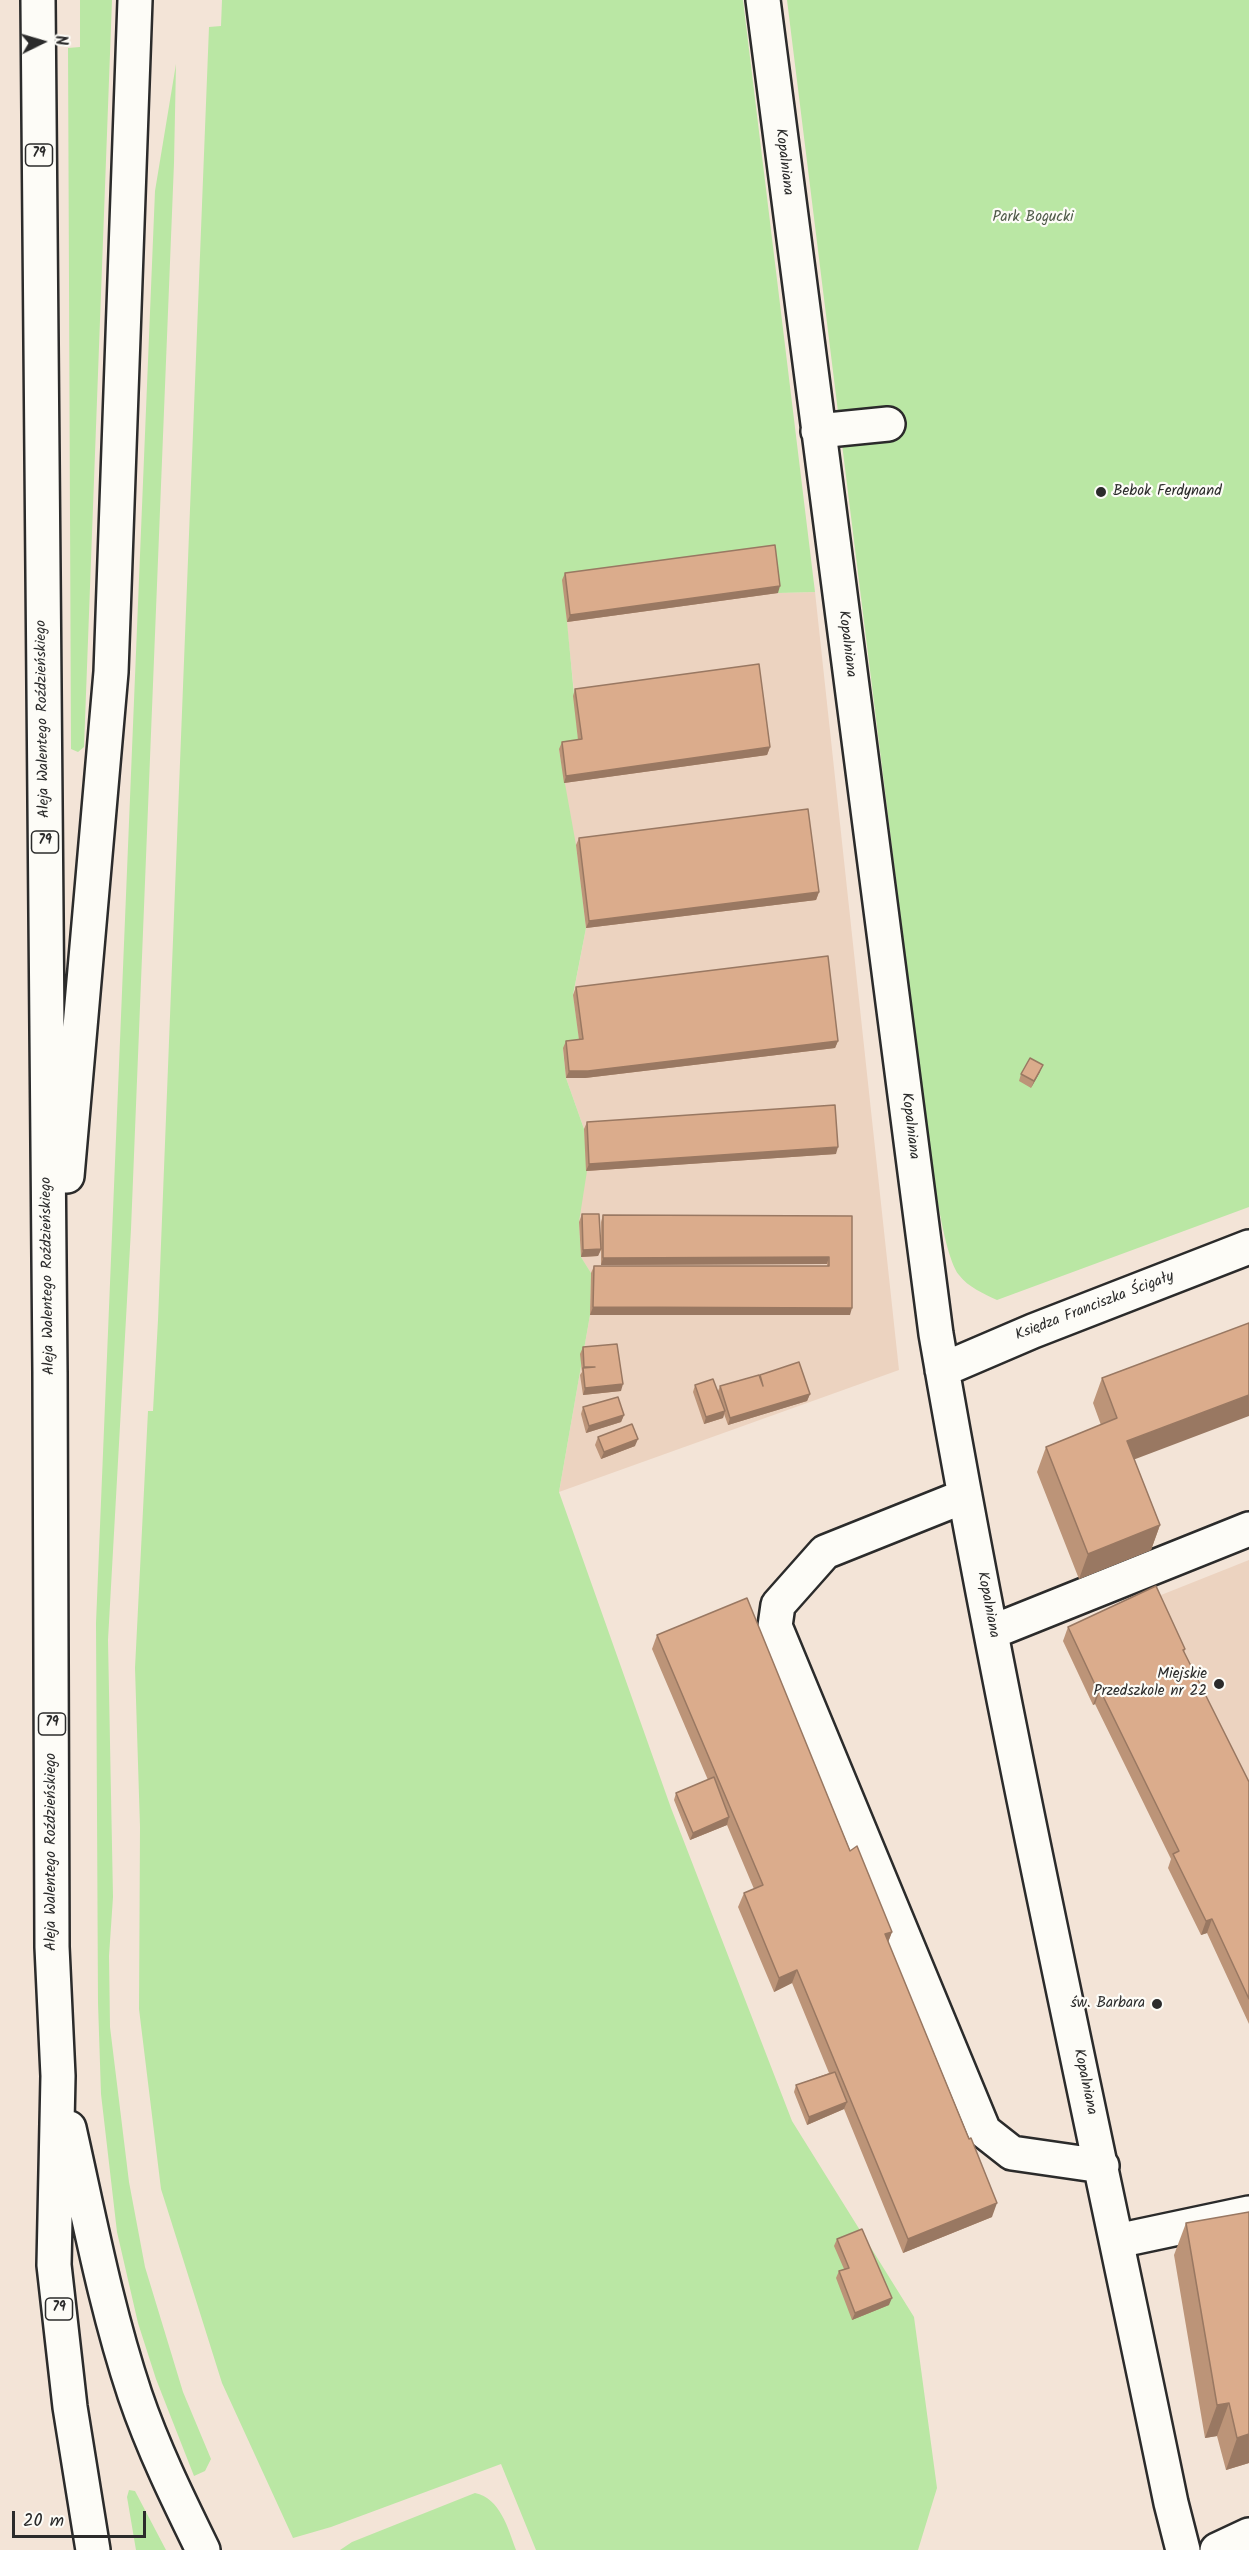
<!DOCTYPE html>
<html>
<head>
<meta charset="utf-8">
<style>
  body { margin:0 }
  #map { position:relative; width:1249px; height:2550px; overflow:hidden; background:#f3e4d7; font-family:Kalam,sans-serif }
  canvas { display:block }
  .north { position:absolute; left:12px; top:12px; width:60px; height:60px; -webkit-text-stroke:4px #fdfcf7; paint-order:stroke; rotate:85deg; font-size:16px; font-weight:700; line-height:24px; text-align:center; color:#2b2b2b }
  .north::after { content:''; display:block; margin:auto; width:21px; height:27px; background:#2b2b2b; clip-path:polygon(50% 0,100% 100%,50% 72%,0 100%) }
  .scale { position:absolute; left:12px; top:2511px; width:134px; height:27px; box-sizing:border-box; border:3px solid #2b2b2b; border-top:0; padding-left:8px; font-size:18px; line-height:21px; white-space:nowrap; color:#2b2b2b; -webkit-text-stroke:4px #fdfcf7; paint-order:stroke }
</style>
</head>
<body>
<div id="map">
<canvas width="1249" height="2550"></canvas>
<div class="north">N</div>
<div class="scale">20 m</div>
</div>
<script>
const context = document.querySelector('canvas').getContext('2d');
context.lineJoin = 'round';
function fillPath(path, color) { context.fillStyle = color; context.fill(path, 'evenodd'); }
function stroke(path, color, width, dash) { context.strokeStyle = color; context.lineWidth = width; context.lineCap = dash ? 'butt' : 'round'; context.setLineDash(dash || []); context.stroke(path); }
function drawText(font, color, halo, rows, align = 'center') {
  context.font = font + ' Kalam,sans-serif'; context.lineWidth = 4.5; context.setLineDash([]); context.textBaseline = 'middle'; context.strokeStyle = halo; context.fillStyle = color; for (const [text, x, y, turn = 0] of rows) {
    context.save(); context.translate(x, y); context.rotate((+turn || 0) * Math.PI / 180); context.textAlign = isNaN(turn) ? turn : align; if (halo) context.strokeText(text, 0, 0); context.fillText(text, 0, 0); context.restore();
  }
}
fillPath(new Path2D(`
  M 562,580 L 778,593 L 815,592 L 899,1370 L 559,1492 L 590,1315 L 591,1273 L 581,1257 L 579,1222 L 584,1129 L 566,1078 L 563,1048 L 586,928 L 559,749 L 579,738 Z
  M 1249,1560 L 1249,1806 L 1178,1664 L 1093,1705 L 1063,1641 L 1151,1599 Z`), '#ecd3c0');
fillPath(new Path2D(`
  M 80,0 L 112,0 L 84,747 L 78,752 L 71,749 L 68,48 L 80,47 Z
  M 222,0 L 743,0 L 815,592 L 778,593 L 773,552 L 563,580 L 579,747 L 559,750 L 576,845 L 586,928 L 573,995 L 580,1046 L 563,1049 L 566,1078 L 584,1129 L 587,1171 L 579,1222 L 581,1257 L 591,1273 L 590,1315 L 559,1492 L 671,1808 L 792,2121 L 914,2317 L 937,2488 L 918,2550 L 536,2550 L 501,2464 L 331,2527 L 293,2538 L 222,2383 L 161,2189 L 139,2009 L 140,1827 L 135,1668 L 148,1411 L 153,1411 L 158,1320 L 209,27 L 221,26 Z
  M 787,0 L 1249,0 L 1249,1207 L 997,1300 C 984,1294 968,1287 959,1275 C 940,1250 929,1135 923,1098 Z
  M 176,64 L 174,163 L 131,1229 L 108,1640 L 113,1897 L 109,1956 L 110,2027 L 129,2182 L 145,2267 L 183,2392 L 211,2459 L 205,2471 L 194,2476 L 156,2379 L 138,2323 L 117,2232 L 101,2094 L 98,2003 L 96,1623 L 155,191 Z
  M 129,2490 L 135,2491 L 166,2550 L 136,2550 L 127,2497 Z
  M 475,2493 C 500,2498 508,2528 516,2550 L 340,2550 L 352,2542 Z`), '#bae7a4');
const minor = new Path2D(`
  M 763,0 L 936,1334 C 1003,1725 1091,2114 1171,2503 L 1183,2550
  M 818,431 L 888,424
  M 942,1370 L 1033,1331 L 1249,1247
  M 965,1496 L 825,1552 L 778,1605 L 775,1626 L 984,2131 L 1012,2153 L 1102,2166
  M 992,1632 L 1249,1529
  M 1117,2241 L 1249,2213
  M 1217,2550 L 1249,2535`);
const major = new Path2D(`
  M 38,0 L 50,1372 L 52,1947 L 58,2076 L 54,2265 L 70,2407 L 93,2550
  M 67,1176 L 111,672 L 135,0
  M 69,2128 C 89,2217 106,2308 135,2395 C 153,2448 178,2499 203,2550`);
stroke(minor, '#2b2b2b', 38);
stroke(major, '#2b2b2b', 38);
stroke(minor, '#fdfcf7', 33);
stroke(major, '#fdfcf7', 33);
fillPath(new Path2D(`
  M 565,573 L 778,593 L 567,622 L 562,580 Z
  M 575,689 L 770,747 L 767,755 L 564,783 L 559,749 L 562,742 L 578,740 L 573,696 Z
  M 579,838 L 819,892 L 816,900 L 586,928 L 576,845 Z
  M 576,987 L 838,1041 L 835,1048 L 585,1078 L 566,1078 L 563,1048 L 566,1041 L 579,1040 L 573,995 Z
  M 1040,1072 L 1031,1088 L 1019,1081 L 1021,1074 Z
  M 587,1122 L 836,1154 L 586,1171 L 584,1129 Z
  M 582,1214 L 601,1241 L 601,1222 L 603,1215 L 852,1216 L 850,1315 L 590,1315 L 591,1273 L 594,1266 L 827,1266 L 827,1264 L 601,1265 L 601,1250 L 598,1256 L 581,1257 L 579,1222 Z
  M 583,1347 L 621,1391 L 583,1395 L 580,1375 L 582,1372 L 580,1354 Z
  M 760,1375 L 810,1394 L 807,1401 L 728,1425 L 724,1414 L 723,1418 L 704,1424 L 693,1392 L 695,1385 L 718,1391 L 720,1386 L 759,1377 Z
  M 1102,1378 L 1160,1525 L 1151,1550 L 1079,1579 L 1037,1472 L 1046,1447 L 1101,1425 L 1093,1403 Z
  M 583,1407 L 624,1415 L 621,1422 L 586,1433 L 581,1414 Z
  M 598,1437 L 635,1446 L 601,1459 L 595,1445 Z
  M 1068,1627 L 1185,1649 L 1184,1652 L 1249,1782 L 1249,2024 L 1207,1933 L 1201,1935 L 1168,1868 L 1171,1859 L 1095,1704 L 1093,1705 L 1063,1641 Z
  M 657,1635 L 850,1851 L 892,1932 L 888,1942 L 992,2217 L 903,2253 L 844,2109 L 807,2125 L 794,2092 L 796,2085 L 829,2073 L 792,1983 L 774,1992 L 738,1907 L 744,1893 L 754,1889 L 727,1825 L 690,1840 L 674,1800 L 676,1793 L 708,1780 L 652,1649 Z
  M 1249,2212 L 1249,2463 L 1226,2470 L 1217,2436 L 1205,2438 L 1174,2255 L 1186,2223 Z
  M 837,2239 L 889,2305 L 852,2320 L 836,2278 L 839,2271 L 844,2269 L 834,2246 Z`), '#bc9478');
fillPath(new Path2D(`
  M 780,586 L 778,593 L 567,622 L 570,615 Z
  M 770,747 L 767,755 L 564,783 L 566,776 Z
  M 819,892 L 816,900 L 586,928 L 589,921 Z
  M 838,1041 L 835,1048 L 585,1078 L 566,1078 L 569,1071 Z
  M 1043,1065 L 1040,1072 L 1031,1088 L 1034,1081 Z
  M 838,1147 L 836,1154 L 586,1171 L 589,1164 Z
  M 601,1249 L 598,1256 L 581,1257 L 583,1250 Z
  M 829,1257 L 827,1264 L 601,1265 L 603,1258 Z
  M 593,1307 L 852,1308 L 850,1315 L 590,1315 Z
  M 623,1384 L 621,1391 L 583,1395 L 585,1388 Z
  M 810,1394 L 807,1401 L 728,1425 L 730,1418 Z
  M 1249,1395 L 1249,1416 L 1117,1466 L 1127,1441 Z
  M 725,1411 L 723,1418 L 704,1424 L 706,1417 Z
  M 624,1415 L 621,1422 L 586,1433 L 589,1426 Z
  M 638,1439 L 635,1446 L 601,1459 L 604,1452 Z
  M 1160,1525 L 1151,1550 L 1079,1579 L 1088,1554 Z
  M 1100,1690 L 1095,1704 L 1093,1705 L 1098,1691 Z
  M 729,1817 L 727,1825 L 690,1840 L 693,1833 Z
  M 1212,1919 L 1207,1933 L 1201,1935 L 1206,1921 Z
  M 892,1932 L 887,1945 L 885,1934 Z
  M 797,1970 L 792,1983 L 774,1992 L 779,1978 Z
  M 847,2102 L 844,2109 L 807,2125 L 809,2117 Z
  M 997,2203 L 992,2217 L 903,2253 L 908,2239 Z
  M 892,2298 L 889,2305 L 852,2320 L 855,2313 Z
  M 1229,2403 L 1217,2436 L 1205,2438 L 1217,2405 Z
  M 1249,2434 L 1249,2463 L 1226,2470 L 1237,2438 Z`), '#997862');
const building = new Path2D(`
  M 775,545 L 780,586 L 570,615 L 565,573 Z
  M 759,664 L 770,747 L 566,776 L 562,742 L 582,739 L 575,689 Z
  M 808,809 L 819,892 L 589,921 L 579,838 Z
  M 828,956 L 838,1041 L 588,1071 L 569,1071 L 566,1041 L 583,1039 L 576,987 Z
  M 1030,1058 L 1043,1065 L 1034,1081 L 1021,1074 Z
  M 835,1105 L 838,1147 L 589,1164 L 587,1122 Z
  M 582,1214 L 599,1214 L 601,1249 L 583,1250 Z
  M 603,1215 L 852,1216 L 852,1308 L 593,1307 L 594,1266 L 829,1266 L 829,1257 L 603,1258 Z
  M 1249,1323 L 1249,1395 L 1127,1441 L 1160,1525 L 1088,1554 L 1046,1447 L 1117,1418 L 1102,1378 Z
  M 617,1344 L 623,1384 L 585,1388 L 583,1368 L 595,1367 L 584,1367 L 583,1347 Z
  M 799,1362 L 810,1394 L 730,1418 L 720,1386 L 759,1375 L 763,1386 L 760,1375 Z
  M 713,1379 L 725,1411 L 706,1417 L 695,1385 Z
  M 618,1397 L 624,1415 L 589,1426 L 583,1407 Z
  M 632,1424 L 638,1439 L 604,1452 L 598,1437 Z
  M 1156,1586 L 1185,1649 L 1183,1650 L 1249,1782 L 1249,1999 L 1212,1919 L 1206,1921 L 1173,1854 L 1179,1851 L 1100,1690 L 1098,1691 L 1068,1627 Z
  M 747,1598 L 850,1851 L 857,1846 L 892,1932 L 885,1934 L 969,2139 L 971,2138 L 997,2203 L 908,2239 L 797,1970 L 779,1978 L 744,1893 L 763,1885 L 657,1635 Z
  M 714,1777 L 729,1817 L 693,1833 L 676,1793 Z
  M 835,2072 L 847,2102 L 809,2117 L 796,2085 Z
  M 1249,2212 L 1249,2434 L 1237,2438 L 1229,2403 L 1217,2405 L 1186,2223 Z
  M 862,2229 L 892,2298 L 855,2313 L 839,2271 L 849,2268 L 837,2239 Z`);
fillPath(building, '#dbac8c');
stroke(building, '#997862', 1.5);
for (const [x, y, r, color] of [
  [1101,492,6,"#2b2b2b"],
  [1219,1684,6,"#2b2b2b"],
  [1157,2004,6,"#2b2b2b"]
]) { const dot = new Path2D(); dot.arc(x, y, r, 0, 2 * Math.PI); context.fillStyle = color; context.fill(dot); stroke(dot, '#fdfcf7', 2); }
for (const [x, y, w] of [
  [39,155,27],
  [45,842,27],
  [52,1724,27],
  [59,2309,27]
]) { const box = new Path2D(); box.roundRect(x - w / 2, y - 11, w, 22, 4.5); context.fillStyle = '#fdfcf7'; context.fill(box); stroke(box, '#2b2b2b', 1.5); }
drawText('bold 14px', '#2b2b2b', null, [
  ["79",39,155],
  ["79",45,842],
  ["79",52,1724],
  ["79",59,2309]
]);
drawText('15px', '#2b2b2b', '#fdfcf7', [
  ["Kopalniana",783,162,83],
  ["Kopalniana",846,644,83],
  ["Aleja Walentego Roździeńskiego",44,719,-91],
  ["Kopalniana",909,1126,83],
  ["Aleja Walentego Roździeńskiego",49,1276,-91],
  ["Księdza Franciszka Ścigały",1095,1307,-21],
  ["Kopalniana",987,1605,79],
  ["Aleja Walentego Roździeńskiego",52,1852,-90],
  ["Kopalniana",1084,2082,78]
]);
drawText('15px', '#4f5a49', '#fdfcf7', [
  ["Park Bogucki",1033,218]
]);
drawText('15px', '#2b2b2b', '#fdfcf7', [
  ["Bebok Ferdynand",1113,492,"left"],
  ["Miejskie",1207,1675],
  ["Przedszkole nr 22",1207,1692],
  ["św. Barbara",1145,2004]
], 'right');
</script>
</body>
</html>
